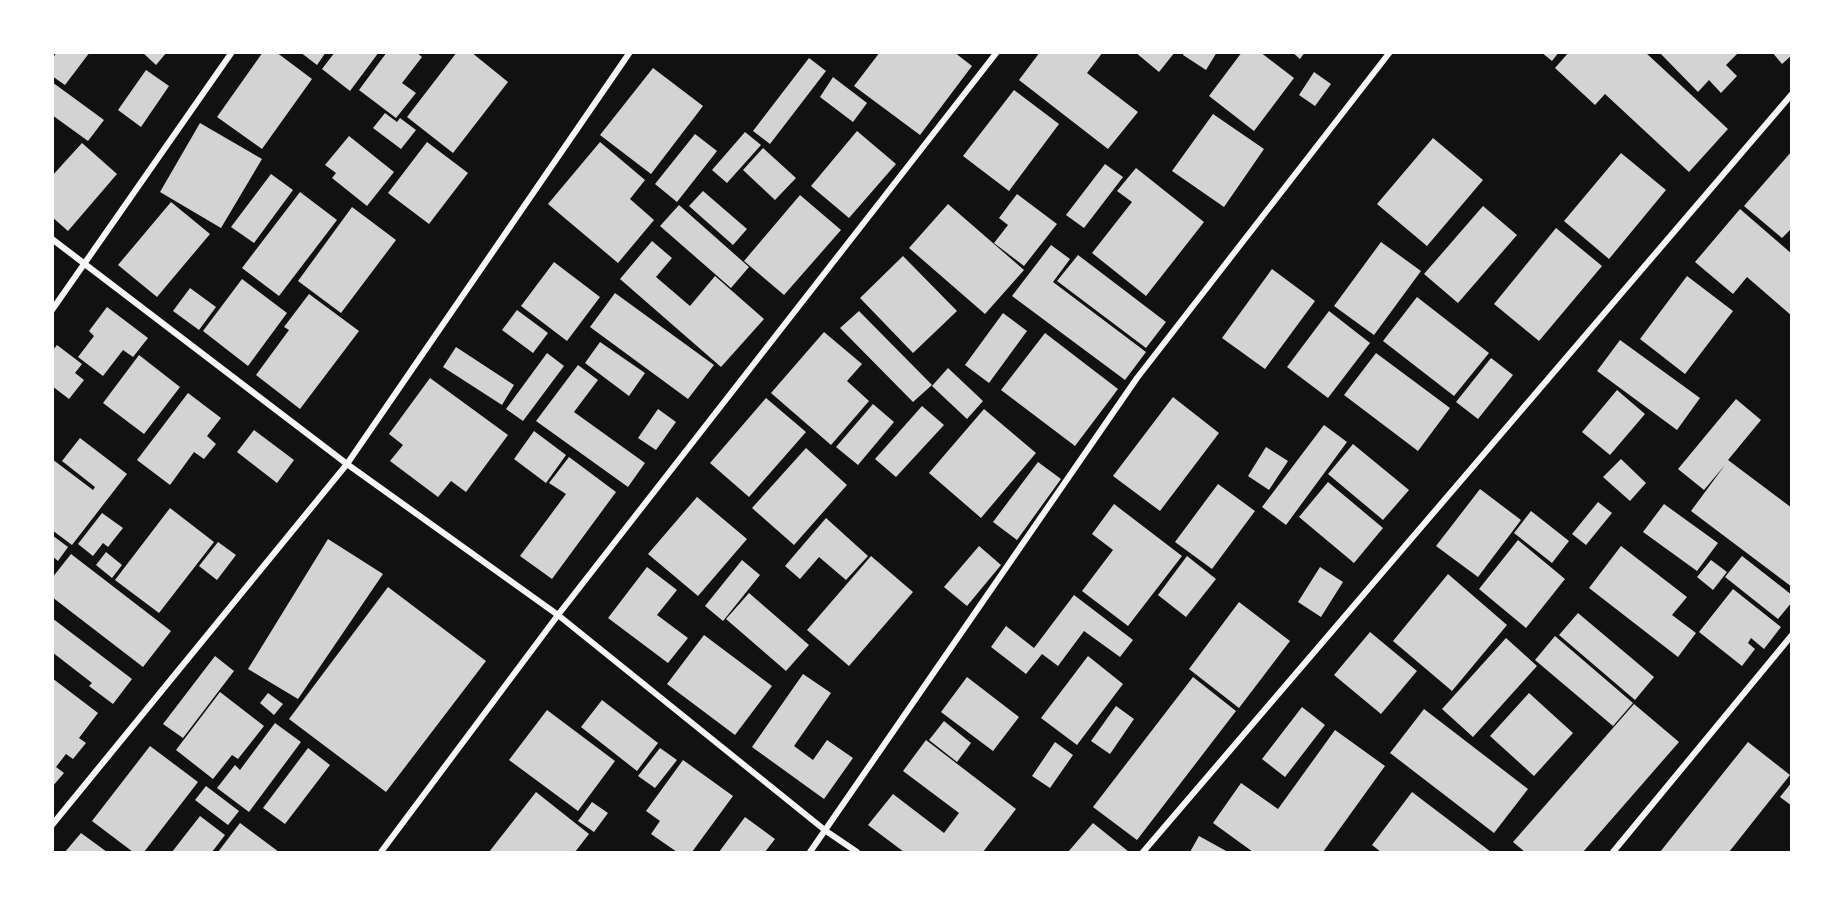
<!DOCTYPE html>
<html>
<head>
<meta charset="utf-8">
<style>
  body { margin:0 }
  #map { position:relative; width:1844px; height:905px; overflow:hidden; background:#111; font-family:Overpass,sans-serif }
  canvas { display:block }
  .frame { position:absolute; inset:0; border:54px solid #fff; pointer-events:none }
</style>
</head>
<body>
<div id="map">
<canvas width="1844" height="905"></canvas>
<div class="frame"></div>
</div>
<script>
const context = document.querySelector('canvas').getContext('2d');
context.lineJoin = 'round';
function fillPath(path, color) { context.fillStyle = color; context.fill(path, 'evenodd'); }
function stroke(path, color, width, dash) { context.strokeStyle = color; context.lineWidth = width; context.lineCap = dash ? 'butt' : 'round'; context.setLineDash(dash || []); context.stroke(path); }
fillPath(new Path2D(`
  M 57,52 L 90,52 L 65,85 L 52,76 L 52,59 Z
  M 142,52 L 167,52 L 156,65 Z
  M 263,52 L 276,52 L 312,79 L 262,149 L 217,117 Z
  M 300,52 L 326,52 L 317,65 Z
  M 335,52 L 379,52 L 350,91 L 322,69 Z
  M 387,52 L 416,52 L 422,57 L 402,83 L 416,93 L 396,118 L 359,90 Z
  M 457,52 L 471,52 L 508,82 L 453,153 L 407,117 Z
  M 880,52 L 954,52 L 972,66 L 920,135 L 854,86 Z
  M 1040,52 L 1103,52 L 1087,73 L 1138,112 L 1108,149 L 1019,80 Z
  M 1135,52 L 1175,52 L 1159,72 Z
  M 1184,52 L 1217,52 L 1206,70 L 1183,55 Z
  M 1242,52 L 1260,52 L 1294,78 L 1254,131 L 1209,96 Z
  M 1292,52 L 1305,52 L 1300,59 Z
  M 1541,52 L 1559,52 L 1552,61 Z
  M 1569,52 L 1645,52 L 1728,129 L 1689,172 L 1605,94 L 1595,105 L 1555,68 Z
  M 1659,52 L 1739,52 L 1726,65 L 1737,76 L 1721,93 L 1709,80 L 1698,92 Z
  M 1772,52 L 1792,52 L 1792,55 L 1782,64 Z
  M 809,58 L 826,71 L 770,144 L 753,131 Z
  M 653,68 L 703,106 L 651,174 L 600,135 Z
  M 146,70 L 169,86 L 141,127 L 118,110 Z
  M 1314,72 L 1331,84 L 1315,106 L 1299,95 Z
  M 833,77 L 867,103 L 853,122 L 820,97 Z
  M 52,82 L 104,120 L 88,141 L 52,115 Z
  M 1014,90 L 1059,124 L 1009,191 L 963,156 Z
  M 385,113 L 397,122 L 400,118 L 416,130 L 401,149 L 373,128 Z
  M 1213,114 L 1264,149 L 1224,207 L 1172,171 Z
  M 200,123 L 262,159 L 221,228 L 160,192 Z
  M 857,131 L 896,164 L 849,218 L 811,186 Z
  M 745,132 L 761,145 L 727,183 L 712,170 Z
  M 695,134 L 717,151 L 677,202 L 655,184 Z
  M 349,136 L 394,172 L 367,206 L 332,178 L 336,173 L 325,165 Z
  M 1433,138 L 1483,180 L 1427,246 L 1377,204 Z
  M 427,142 L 468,173 L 429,224 L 388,193 Z
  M 600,142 L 645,180 L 630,199 L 654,220 L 618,263 L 548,204 Z
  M 82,143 L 117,174 L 68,231 L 52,217 L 52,176 Z
  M 763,148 L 796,178 L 775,200 L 743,170 Z
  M 1792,151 L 1792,228 L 1782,238 L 1744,206 Z
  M 1621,153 L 1666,190 L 1609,259 L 1564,221 Z
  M 1105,164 L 1123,177 L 1084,228 L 1066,215 Z
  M 1136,168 L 1204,222 L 1146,296 L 1092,253 L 1132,202 L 1117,191 Z
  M 271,174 L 293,190 L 254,243 L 231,227 Z
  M 703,191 L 747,229 L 733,245 L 689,206 Z
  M 300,192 L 337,220 L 279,296 L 242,268 Z
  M 1017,194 L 1057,224 L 1024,266 L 994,243 L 1008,225 L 999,218 Z
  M 800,195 L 841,230 L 784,295 L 744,261 Z
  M 171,202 L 210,234 L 157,297 L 118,265 Z
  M 948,204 L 1024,270 L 985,314 L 909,248 Z
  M 679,205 L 749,267 L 731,288 L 660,226 Z
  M 1483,206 L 1517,235 L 1458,303 L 1424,274 Z
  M 352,207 L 396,240 L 341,313 L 298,281 Z
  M 1740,209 L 1792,254 L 1792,316 L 1747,277 L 1733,294 L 1695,262 Z
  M 1556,228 L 1602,266 L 1539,341 L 1494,304 Z
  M 652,241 L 672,258 L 656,277 L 690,306 L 715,276 L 764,319 L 721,367 L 620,279 Z
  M 1381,242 L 1421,271 L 1374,335 L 1334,306 Z
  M 1051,245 L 1070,259 L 1053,282 L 1146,352 L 1125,380 L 1012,296 Z
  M 1078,255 L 1166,322 L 1146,348 L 1057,281 Z
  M 903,256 L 957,311 L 913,353 L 860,298 Z
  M 554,262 L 600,297 L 567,341 L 521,306 Z
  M 1272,269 L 1315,301 L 1265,369 L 1222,338 Z
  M 1687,276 L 1733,311 L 1685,374 L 1640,339 Z
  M 242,279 L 287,313 L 248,366 L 203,331 Z
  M 190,288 L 216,307 L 199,330 L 173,311 Z
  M 615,293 L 714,365 L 688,399 L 590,327 Z
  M 309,294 L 359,331 L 300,409 L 256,375 L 289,330 L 284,327 Z
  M 1417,297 L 1489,353 L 1454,396 L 1383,341 Z
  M 107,307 L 148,338 L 133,357 L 123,350 L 103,376 L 78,357 L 94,336 L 89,331 Z
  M 517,310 L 548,333 L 533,353 L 502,330 Z
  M 859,311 L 932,385 L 913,402 L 840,328 Z
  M 1329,311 L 1370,343 L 1328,398 L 1287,367 Z
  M 1003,313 L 1027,331 L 989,383 L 965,365 Z
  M 824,332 L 862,364 L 847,381 L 869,401 L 831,445 L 771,393 Z
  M 1045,333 L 1118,389 L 1075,446 L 1001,390 Z
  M 1620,340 L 1700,398 L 1677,430 L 1597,371 Z
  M 600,342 L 645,373 L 629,396 L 585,363 Z
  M 57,345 L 82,364 L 75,373 L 84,380 L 69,399 L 52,386 L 52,351 Z
  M 456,347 L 514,385 L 502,405 L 443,367 Z
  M 547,353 L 564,366 L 523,421 L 506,409 Z
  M 1376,353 L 1450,408 L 1418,451 L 1344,395 Z
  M 139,355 L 180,387 L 144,434 L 103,403 Z
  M 1491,358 L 1513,375 L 1478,419 L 1456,402 Z
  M 578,365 L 598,380 L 574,412 L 645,463 L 628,487 L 536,421 Z
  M 948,368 L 983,401 L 967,419 L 932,386 Z
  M 430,378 L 508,435 L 466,492 L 451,481 L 438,497 L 390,461 L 403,445 L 389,434 Z
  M 1617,390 L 1645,414 L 1610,455 L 1582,432 Z
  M 188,393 L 221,418 L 207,436 L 216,444 L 204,459 L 194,452 L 170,485 L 137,460 Z
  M 1173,397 L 1219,433 L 1160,511 L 1113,476 Z
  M 766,398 L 806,432 L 749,497 L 710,463 Z
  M 1736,399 L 1761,420 L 1728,460 L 1792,508 L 1792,587 L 1691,511 L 1725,465 L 1704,490 L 1678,469 Z
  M 873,404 L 894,422 L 858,465 L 836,447 Z
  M 922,406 L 944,425 L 896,477 L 875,459 Z
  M 658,409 L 676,422 L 656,450 L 638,438 Z
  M 984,409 L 1036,453 L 981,518 L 929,473 Z
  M 1324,425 L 1347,442 L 1286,525 L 1262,507 Z
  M 254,430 L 294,460 L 277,483 L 237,452 Z
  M 534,431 L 566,455 L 546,483 L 514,459 Z
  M 80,438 L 127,474 L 72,545 L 52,530 L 52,459 L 93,490 L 95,487 L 62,461 Z
  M 1353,444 L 1409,490 L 1383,520 L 1328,474 Z
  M 1266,447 L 1288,461 L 1269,490 L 1248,476 Z
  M 806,448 L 847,485 L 794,545 L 752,508 Z
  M 569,457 L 616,492 L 552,579 L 520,556 L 566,494 L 549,483 Z
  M 1621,459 L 1646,483 L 1630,501 L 1603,477 Z
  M 1038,462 L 1061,479 L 1017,540 L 993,522 Z
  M 1328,482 L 1383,528 L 1354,563 L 1299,517 Z
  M 1218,484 L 1255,511 L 1212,569 L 1175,542 Z
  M 1480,489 L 1521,520 L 1478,577 L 1436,546 Z
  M 697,497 L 747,539 L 698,596 L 648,554 Z
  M 1598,502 L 1612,513 L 1586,545 L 1572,534 Z
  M 1114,504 L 1182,556 L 1128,626 L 1082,591 L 1113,550 L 1092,534 Z
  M 1664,504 L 1718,543 L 1697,571 L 1643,532 Z
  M 170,508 L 214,542 L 159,613 L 115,580 Z
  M 1531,511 L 1569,541 L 1552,563 L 1514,533 Z
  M 102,513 L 123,528 L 108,547 L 103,543 L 93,556 L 78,544 Z
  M 826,518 L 868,556 L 846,580 L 819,557 L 800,579 L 785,566 Z
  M 52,535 L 68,547 L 58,561 L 52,556 Z
  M 328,539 L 383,574 L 298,699 L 248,669 Z
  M 1518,540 L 1565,579 L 1526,628 L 1479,589 Z
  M 218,542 L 236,555 L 217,580 L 199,566 Z
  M 979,546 L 1001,565 L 967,606 L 944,587 Z
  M 1621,546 L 1687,597 L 1672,615 L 1696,633 L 1678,657 L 1589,588 Z
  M 106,552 L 122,565 L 112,578 L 96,565 Z
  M 71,554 L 171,631 L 143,667 L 52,597 L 52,578 Z
  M 871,556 L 913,592 L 849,666 L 807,630 Z
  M 1187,556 L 1216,579 L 1186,617 L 1158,595 Z
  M 1742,556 L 1792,595 L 1792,602 L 1778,619 L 1725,577 Z
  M 742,560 L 760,575 L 723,621 L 705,606 Z
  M 1711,560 L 1727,572 L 1713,590 L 1697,577 Z
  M 647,567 L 677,590 L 657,615 L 688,638 L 668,663 L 608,618 Z
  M 1320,567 L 1343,582 L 1321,617 L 1298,602 Z
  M 1448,574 L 1507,625 L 1452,691 L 1393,641 Z
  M 388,587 L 486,661 L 386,792 L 289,719 Z
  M 1733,589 L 1781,627 L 1764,649 L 1751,638 L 1748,643 L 1755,649 L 1742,666 L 1699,632 Z
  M 749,593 L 809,645 L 786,671 L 726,619 Z
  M 1074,595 L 1133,640 L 1120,657 L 1084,631 L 1058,666 L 1042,654 L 1026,674 L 991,647 L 1006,626 L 1034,648 Z
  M 1239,602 L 1290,641 L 1239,708 L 1189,669 Z
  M 1578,613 L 1654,677 L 1635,700 L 1559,635 Z
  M 52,618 L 132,679 L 113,704 L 89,686 L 92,683 L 52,652 Z
  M 1370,632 L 1417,671 L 1381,714 L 1334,675 Z
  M 704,635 L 772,686 L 735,735 L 667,684 Z
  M 1555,636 L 1633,703 L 1613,726 L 1535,660 Z
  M 1506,638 L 1537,666 L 1473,737 L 1442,709 Z
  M 215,656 L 234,671 L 183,738 L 163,724 Z
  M 1088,656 L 1123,684 L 1077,745 L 1041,718 Z
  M 803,674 L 831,693 L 794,746 L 813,760 L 827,740 L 853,758 L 824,799 L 752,747 Z
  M 967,677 L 1019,717 L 993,751 L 941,712 Z
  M 1193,677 L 1236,711 L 1137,840 L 1093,807 Z
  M 52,678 L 98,713 L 79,738 L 86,743 L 73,759 L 66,754 L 56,767 L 64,773 L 52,787 Z
  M 220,692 L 264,726 L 238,759 L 232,755 L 213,779 L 176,750 Z
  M 268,693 L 283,704 L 274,715 L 260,703 Z
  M 1529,693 L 1573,733 L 1534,776 L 1490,736 Z
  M 602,700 L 658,743 L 637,771 L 581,727 Z
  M 1634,704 L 1679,742 L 1583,852 L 1525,852 L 1513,842 Z
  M 1116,706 L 1134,719 L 1110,754 L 1091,741 Z
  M 1302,707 L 1325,725 L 1285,777 L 1262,759 Z
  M 1424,709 L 1528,789 L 1494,833 L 1390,753 Z
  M 547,710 L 615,761 L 578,811 L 509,760 Z
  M 944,721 L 971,743 L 957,762 L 929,740 Z
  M 275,723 L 301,742 L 249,812 L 217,788 L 235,765 L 240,770 Z
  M 1335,730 L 1385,766 L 1323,852 L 1253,852 L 1213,823 L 1241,783 L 1278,809 Z
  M 926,740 L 1016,809 L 983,852 L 904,852 L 868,825 L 893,794 L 944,833 L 959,813 L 903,771 Z
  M 1055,742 L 1073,755 L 1050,788 L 1032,776 Z
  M 1748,742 L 1790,775 L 1729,852 L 1660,852 Z
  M 150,746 L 198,782 L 144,852 L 133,852 L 92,821 Z
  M 308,748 L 330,765 L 285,824 L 263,808 Z
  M 660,748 L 677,760 L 655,788 L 638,776 Z
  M 683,760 L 733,796 L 692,852 L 677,852 L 651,834 L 660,821 L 646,811 Z
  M 1792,782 L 1792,806 L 1780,797 Z
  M 206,786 L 239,811 L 228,825 L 195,800 Z
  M 536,792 L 589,834 L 575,852 L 489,852 Z
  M 1412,792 L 1491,852 L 1381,852 L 1372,845 Z
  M 592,802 L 608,813 L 594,832 L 578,821 Z
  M 200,816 L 225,835 L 212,852 L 172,852 Z
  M 745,817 L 775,839 L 765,852 L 719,852 Z
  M 240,823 L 279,852 L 218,852 Z
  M 1093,823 L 1129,852 L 1068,852 Z
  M 81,833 L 107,852 L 65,852 Z
  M 1199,836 L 1228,852 L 1190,852 Z`), '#d3d3d3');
stroke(new Path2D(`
  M 52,239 L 347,464 L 558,615 L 826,831 L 857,852
  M 52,310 L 232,52
  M 52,825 L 347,464 L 630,52
  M 381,852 L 558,615 L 997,52
  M 810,852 L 1137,378 L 1390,52
  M 1143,852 L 1792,94
  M 1613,852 L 1792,635`), '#f5f5f5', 6);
</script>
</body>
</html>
